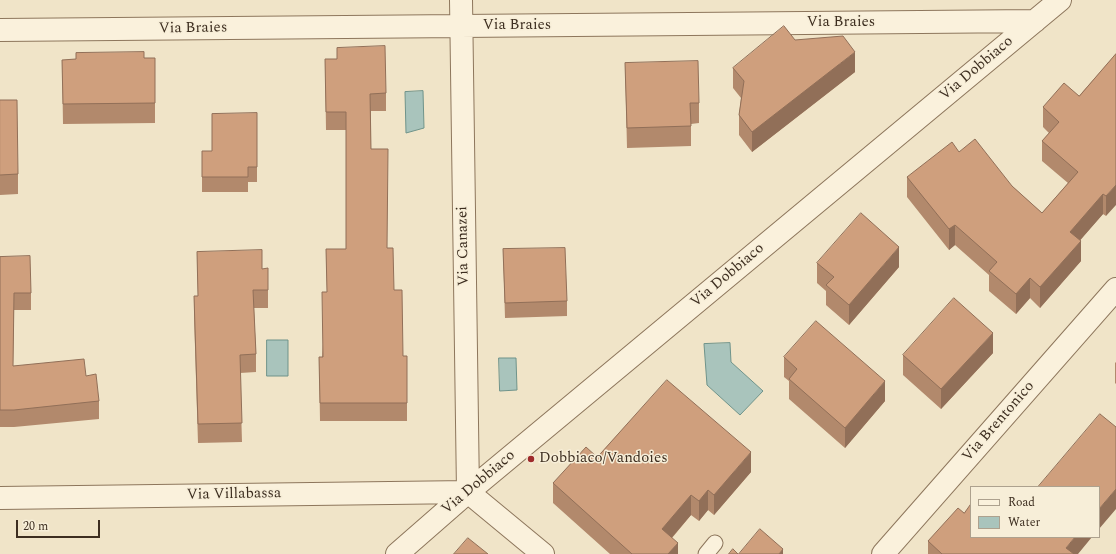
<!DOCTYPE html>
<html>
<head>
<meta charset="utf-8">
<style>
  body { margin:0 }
  #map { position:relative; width:1116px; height:554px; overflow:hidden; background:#f0e4c8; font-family:Spectral,serif }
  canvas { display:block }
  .legend { position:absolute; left:970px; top:486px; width:130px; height:52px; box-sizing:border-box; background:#f7eed8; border:1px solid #ada18e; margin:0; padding:5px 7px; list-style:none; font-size:12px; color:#3d2e20 }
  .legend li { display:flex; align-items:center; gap:8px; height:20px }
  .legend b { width:20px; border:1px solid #ada18e }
  .scale { position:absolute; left:16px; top:520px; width:84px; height:18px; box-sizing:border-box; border:2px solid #3d2e20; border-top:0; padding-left:5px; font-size:12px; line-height:14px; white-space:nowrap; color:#3d2e20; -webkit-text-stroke:3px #f7eed8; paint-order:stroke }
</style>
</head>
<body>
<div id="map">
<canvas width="1116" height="554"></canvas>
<ul class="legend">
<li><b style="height:5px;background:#faf1dc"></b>Road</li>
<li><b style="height:11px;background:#a9c4bc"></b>Water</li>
</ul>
<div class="scale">20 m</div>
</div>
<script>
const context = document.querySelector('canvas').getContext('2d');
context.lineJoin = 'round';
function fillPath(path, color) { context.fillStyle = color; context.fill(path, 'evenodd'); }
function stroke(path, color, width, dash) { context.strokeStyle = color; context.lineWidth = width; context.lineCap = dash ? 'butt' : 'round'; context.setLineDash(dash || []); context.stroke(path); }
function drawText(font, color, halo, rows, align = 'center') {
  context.font = font + ' Spectral,serif'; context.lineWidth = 3; context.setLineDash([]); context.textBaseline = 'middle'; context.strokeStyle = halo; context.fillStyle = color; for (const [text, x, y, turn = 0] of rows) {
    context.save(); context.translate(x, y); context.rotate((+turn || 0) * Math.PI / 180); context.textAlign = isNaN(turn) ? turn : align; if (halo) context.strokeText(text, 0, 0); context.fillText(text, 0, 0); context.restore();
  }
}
const water = new Path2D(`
  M 423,91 L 424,128 L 406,133 L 405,92 Z
  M 267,340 L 288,340 L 288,376 L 267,376 Z
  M 730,343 L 731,362 L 763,391 L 740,415 L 707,385 L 704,344 Z
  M 499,358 L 516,358 L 517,390 L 500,391 Z`);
fillPath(water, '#a9c4bc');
stroke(water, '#6f938a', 1);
const lane = new Path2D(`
  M 706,554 L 715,543`);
const street = new Path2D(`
  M 461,0 L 468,492
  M 0,30 L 1035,21
  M 468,492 L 543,554
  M 0,498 L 468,492
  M 397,554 L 468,492 L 1060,0
  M 883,554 L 1116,289`);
stroke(lane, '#8d765c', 17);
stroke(street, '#8d765c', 24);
stroke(lane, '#faf1dc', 15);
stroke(street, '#faf1dc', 22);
fillPath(new Path2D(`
  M 795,40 L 855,72 L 752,152 L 739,135 L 739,115 L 741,98 L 733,88 L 733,68 Z
  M 337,48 L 386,93 L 386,111 L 371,111 L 371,149 L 387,248 L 403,356 L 407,356 L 407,421 L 320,421 L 319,357 L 322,357 L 327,292 L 326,249 L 346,249 L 346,130 L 326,130 L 325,59 L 337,59 Z
  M 1116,54 L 1106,216 L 1103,214 L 1080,240 L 1081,261 L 1040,308 L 1030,298 L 1016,314 L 989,291 L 989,275 L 955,245 L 949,250 L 907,197 L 907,177 L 959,152 L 1012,186 L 1042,213 L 1068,183 L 1042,161 L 1042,141 L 1049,133 L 1043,127 L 1043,107 L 1079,96 Z
  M 144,58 L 155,103 L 155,123 L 63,124 L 62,60 Z
  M 625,63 L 699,103 L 699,123 L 691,124 L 691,146 L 627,148 Z
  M 0,100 L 18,174 L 18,194 L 0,195 Z
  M 257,113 L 257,182 L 248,182 L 248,192 L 202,192 L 202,151 L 212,151 Z
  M 503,249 L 567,301 L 567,316 L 505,318 Z
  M 197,252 L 262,269 L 268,290 L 268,308 L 254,308 L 256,354 L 256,372 L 240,373 L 242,442 L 198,443 L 194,315 L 194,296 L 198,296 Z
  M 0,257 L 31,293 L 31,310 L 14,310 L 13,366 L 86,376 L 99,401 L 99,419 L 14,427 L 0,427 Z
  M 817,263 L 899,267 L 849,325 L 826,305 L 826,291 L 817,283 Z
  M 993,353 L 941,409 L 903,375 L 903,355 Z
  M 784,357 L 885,401 L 845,448 L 789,399 L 789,381 L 784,377 Z
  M 1116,362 L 1116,384 L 1115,383 L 1115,363 Z
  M 597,457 L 751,472 L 714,515 L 708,510 L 699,521 L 691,515 L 672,538 L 678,554 L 610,554 L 553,503 L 553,483 Z
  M 971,537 L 1078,554 L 928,554 L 928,541 Z`), '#b2896c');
fillPath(new Path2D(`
  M 855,52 L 855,72 L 752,152 L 752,132 Z
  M 1116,185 L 1116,205 L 1106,216 L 1106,196 Z
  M 1103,194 L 1103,214 L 1070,252 L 1070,232 Z
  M 955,225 L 955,245 L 949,250 L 949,229 Z
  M 1081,241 L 1081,261 L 1040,308 L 1040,287 Z
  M 899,247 L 899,267 L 849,325 L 849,305 Z
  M 1030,278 L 1030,298 L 1016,314 L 1016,294 Z
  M 993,333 L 993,353 L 941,409 L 941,389 Z
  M 885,381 L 885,401 L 845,448 L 845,428 Z
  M 751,452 L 751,472 L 714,515 L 714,495 Z
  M 1116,489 L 1116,509 L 1099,529 L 1099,509 Z
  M 708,490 L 708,510 L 699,521 L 699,501 Z
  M 691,495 L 691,515 L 662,549 L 662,529 Z
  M 1075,537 L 1092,537 L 1078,554 L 1066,554 L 1066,548 Z
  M 678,543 L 678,554 L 668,554 Z
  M 783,549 L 783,554 L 779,554 Z`), '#916f58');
const building = new Path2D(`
  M 784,26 L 795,40 L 843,36 L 855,52 L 752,132 L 739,115 L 744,81 L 733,68 Z
  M 385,46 L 386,93 L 370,94 L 371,149 L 388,149 L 387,248 L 393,248 L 394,290 L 402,290 L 403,356 L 407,356 L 407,403 L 320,403 L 319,357 L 323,357 L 322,292 L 327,292 L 326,249 L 346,249 L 346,112 L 326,112 L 325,59 L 337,59 L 337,48 Z
  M 144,52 L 144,58 L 155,58 L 155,103 L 63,104 L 62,60 L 76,59 L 76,53 Z
  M 1116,54 L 1116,185 L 1106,196 L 1103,194 L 1070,232 L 1081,241 L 1040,287 L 1030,278 L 1016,294 L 989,271 L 997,262 L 955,225 L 949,229 L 907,177 L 952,142 L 959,152 L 975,139 L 1012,186 L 1042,213 L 1078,172 L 1042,141 L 1059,122 L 1043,107 L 1064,83 L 1079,96 Z
  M 698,61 L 699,103 L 690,103 L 691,126 L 627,128 L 625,63 Z
  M 0,100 L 17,100 L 18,174 L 0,175 Z
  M 257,113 L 257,167 L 248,167 L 248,177 L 202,177 L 202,151 L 212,151 L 212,114 Z
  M 861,213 L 899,247 L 849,305 L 826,285 L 834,277 L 817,263 Z
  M 565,248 L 567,301 L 505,303 L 503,249 Z
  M 262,250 L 262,269 L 268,268 L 268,290 L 253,290 L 256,354 L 240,355 L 242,423 L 198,424 L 194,296 L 198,296 L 197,252 Z
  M 30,256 L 31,293 L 14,293 L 13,366 L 84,359 L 86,376 L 96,374 L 99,401 L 14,410 L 0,410 L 0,257 Z
  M 954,298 L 993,333 L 941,389 L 903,355 Z
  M 816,321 L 885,381 L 845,428 L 789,379 L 797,369 L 784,357 Z
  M 667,380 L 751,452 L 714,495 L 708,490 L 699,501 L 691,495 L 662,529 L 678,543 L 668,554 L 632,554 L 553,483 L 586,447 L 597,457 Z
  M 1100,414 L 1116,427 L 1116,489 L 1099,509 L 1099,487 L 1038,487 Z
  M 971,504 L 971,537 L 1075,537 L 1066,548 L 1074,554 L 942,554 L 928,541 L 958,508 L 964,513 Z
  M 760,529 L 783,549 L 779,554 L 739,554 Z
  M 468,538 L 488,554 L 454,554 Z
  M 733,549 L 738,554 L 729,554 Z`);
fillPath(building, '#cf9f7d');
stroke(building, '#916f58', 1);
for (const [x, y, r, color] of [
  [531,459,4,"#9e2a2b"]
]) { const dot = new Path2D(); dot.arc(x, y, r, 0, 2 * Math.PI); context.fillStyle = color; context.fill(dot); stroke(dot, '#f7eed8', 1.5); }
drawText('15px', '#3d2e20', '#f7eed8', [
  ["Via Braies",841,23],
  ["Via Braies",517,26],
  ["Via Braies",193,29,-1],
  ["Via Dobbiaco",977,69,-40],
  ["Via Canazei",464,246,-91],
  ["Via Dobbiaco",728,276,-40],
  ["Via Brentonico",999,422,-49],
  ["Via Dobbiaco",479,483,-40],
  ["Via Villabassa",234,495,-1]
]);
drawText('15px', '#3d2e20', '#f7eed8', [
  ["Dobbiaco/Vandoies",539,459]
], 'left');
</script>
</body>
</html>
